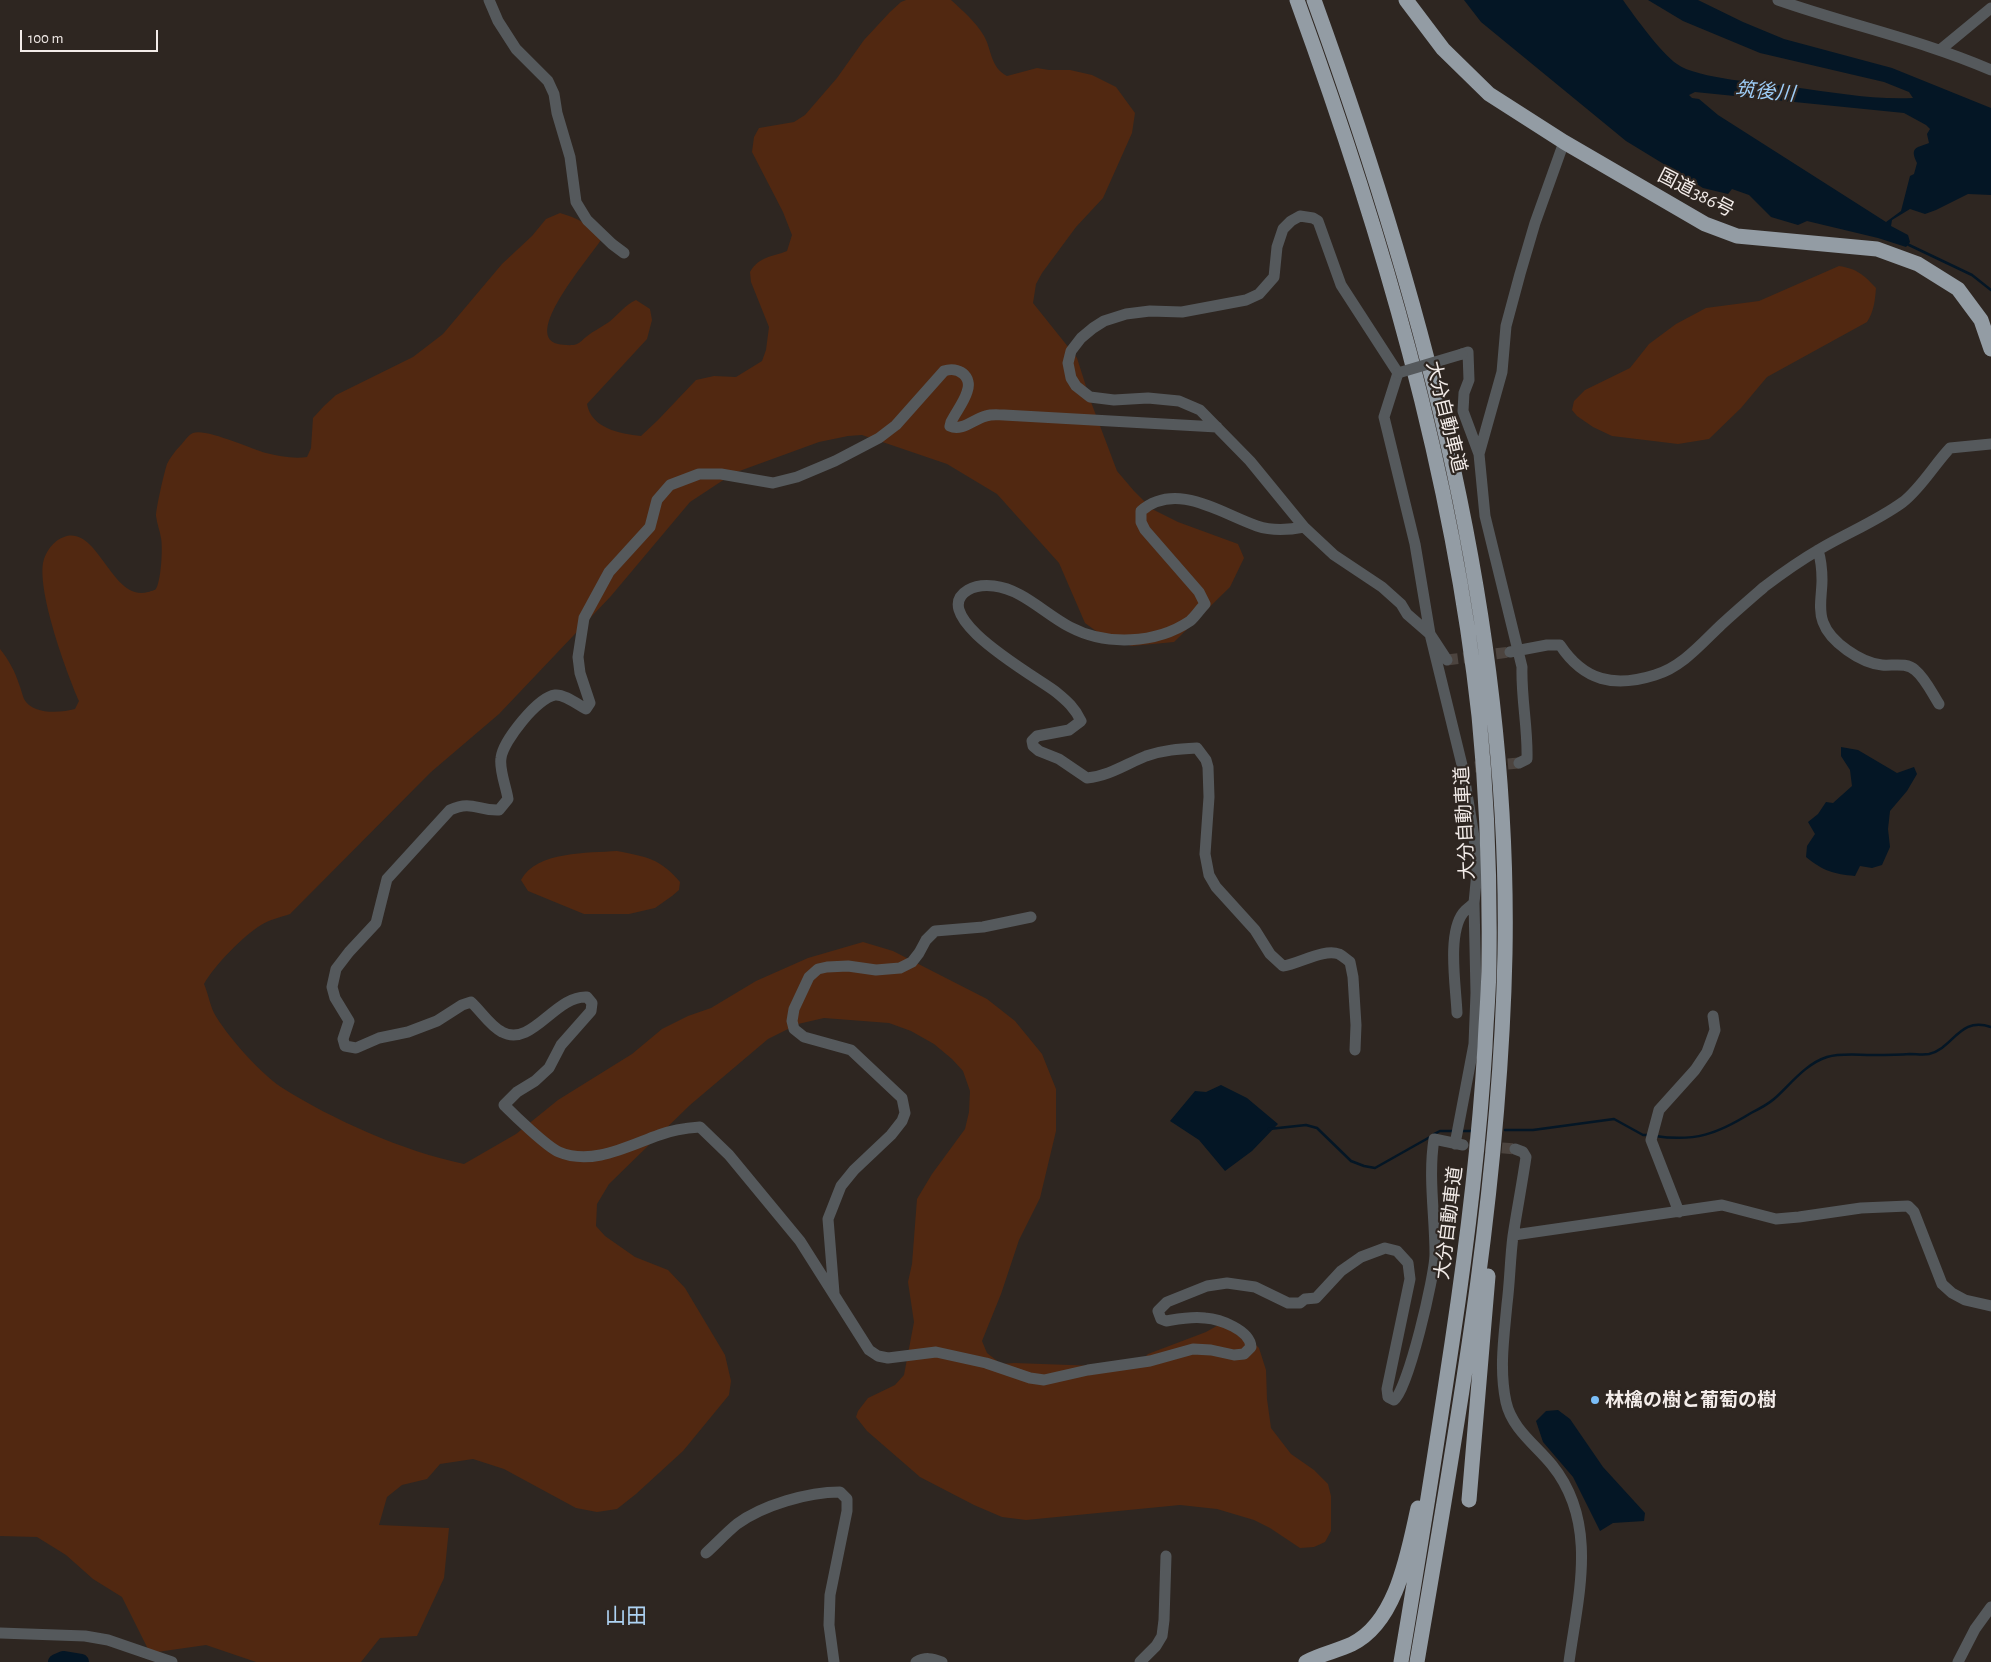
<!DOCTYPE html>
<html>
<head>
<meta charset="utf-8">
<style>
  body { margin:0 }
  #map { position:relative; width:1991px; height:1662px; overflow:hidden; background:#2e2621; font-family:"Alegreya Sans",sans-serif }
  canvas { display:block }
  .scale { position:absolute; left:20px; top:30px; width:138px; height:22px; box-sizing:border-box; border:2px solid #f3ece9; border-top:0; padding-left:6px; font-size:15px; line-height:18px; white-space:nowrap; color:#f3ece9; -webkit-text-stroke:4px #2e2621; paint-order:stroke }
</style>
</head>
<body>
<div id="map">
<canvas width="1991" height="1662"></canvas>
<div class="scale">100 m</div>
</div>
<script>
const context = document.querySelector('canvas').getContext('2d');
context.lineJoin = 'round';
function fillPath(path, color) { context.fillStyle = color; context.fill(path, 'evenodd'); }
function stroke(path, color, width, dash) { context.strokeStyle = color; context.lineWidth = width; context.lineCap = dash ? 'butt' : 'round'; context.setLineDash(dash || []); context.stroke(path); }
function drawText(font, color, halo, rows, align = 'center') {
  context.font = font + ' "Alegreya Sans","Noto Sans JP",sans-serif'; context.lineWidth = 4.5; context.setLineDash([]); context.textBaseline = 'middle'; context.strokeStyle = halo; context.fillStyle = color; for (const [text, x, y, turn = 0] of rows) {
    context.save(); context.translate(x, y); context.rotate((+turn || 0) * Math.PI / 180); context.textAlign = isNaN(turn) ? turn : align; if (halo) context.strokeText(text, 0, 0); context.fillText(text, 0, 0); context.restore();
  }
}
fillPath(new Path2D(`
  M 906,0 L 951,0 C 963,11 975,21 984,36 C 992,50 990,67 1007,76 L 1037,68 L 1049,70 L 1070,70 L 1092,75 L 1116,87 L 1135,113 L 1132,133 L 1103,198 L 1076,227 L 1042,273 L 1036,284 L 1033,303 L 1077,358 L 1091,402 L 1117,471 L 1134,491 L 1152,509 L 1178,522 L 1238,544 L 1244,558 L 1230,587 L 1174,642 L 1132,646 L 1107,639 L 1085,623 L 1059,563 L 997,494 L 947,464 L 862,435 L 848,436 L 819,442 L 734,473 L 690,502 L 611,596 L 499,714 L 431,772 L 290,914 C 281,917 269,920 261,925 C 243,936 214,966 204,984 C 208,993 210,1005 214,1013 C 227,1036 259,1072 281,1087 C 333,1120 403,1151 464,1164 L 516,1134 L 558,1100 L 632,1054 L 662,1029 L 688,1016 L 711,1008 L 756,981 L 808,958 L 863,942 L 893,951 L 987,999 L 1015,1021 L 1042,1054 L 1056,1089 L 1056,1131 L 1040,1198 L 1019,1240 L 1001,1294 L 982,1341 L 987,1353 L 1001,1364 L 1014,1363 L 1126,1367 L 1140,1362 L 1148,1354 L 1206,1332 L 1222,1323 L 1241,1330 L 1259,1348 L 1266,1370 L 1267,1399 L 1271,1428 L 1291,1454 L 1314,1470 L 1328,1484 L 1331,1496 L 1331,1531 L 1325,1542 L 1314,1547 L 1300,1548 L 1270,1528 L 1254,1520 L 1217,1509 L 1180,1505 L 1026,1520 L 1002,1517 L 974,1505 L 920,1477 L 867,1431 L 856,1417 L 858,1411 L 868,1398 L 895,1385 L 904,1375 L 914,1322 L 908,1282 L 912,1264 L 917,1199 L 932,1174 L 965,1129 L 969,1112 L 970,1091 L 963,1071 L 952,1059 L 934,1044 L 911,1031 L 889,1023 L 824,1018 L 798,1024 L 768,1039 L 690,1105 L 609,1184 L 597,1204 L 596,1226 L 605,1236 L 635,1257 L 668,1270 L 685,1288 L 725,1355 L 731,1381 L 729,1395 L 683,1451 L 636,1494 L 617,1509 L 597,1512 L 576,1508 L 504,1469 L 473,1459 L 440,1464 L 427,1479 L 402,1485 L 387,1497 L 379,1525 L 449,1528 L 444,1578 L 417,1636 L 380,1638 L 361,1662 L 256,1662 L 206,1645 L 150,1653 L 122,1597 L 93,1579 L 66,1555 L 37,1537 L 0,1536 L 0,649 C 8,659 15,671 19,684 C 21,689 22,694 24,699 C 32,715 61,713 75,709 L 79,701 C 66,671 38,594 43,563 C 45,552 54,540 64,537 C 98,524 112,603 148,592 C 149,592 154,590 155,590 C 161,584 163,547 161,538 C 160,531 157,524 156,516 C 156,508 164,473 167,464 C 170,458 175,451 180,446 C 184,442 188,435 193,433 C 206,428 251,449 266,453 C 279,456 293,459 307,457 L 311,448 L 313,418 L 324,406 L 336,395 L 413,357 L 443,334 L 502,264 L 532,236 L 546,219 L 560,213 C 577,218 590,224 602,238 C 595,252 520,335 558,344 C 563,345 573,346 577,344 C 580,343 583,339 586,337 C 593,331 602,327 609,322 C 618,315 625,305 636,300 L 650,309 L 652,320 L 647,339 L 587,404 C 591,428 620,434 641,436 L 658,420 L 696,380 L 714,376 L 736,377 L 762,361 L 766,350 L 769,327 L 751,282 L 750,272 C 759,256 773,257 787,251 L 792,235 L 783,212 L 752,152 L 754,137 L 759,128 L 794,122 L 805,115 L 837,78 L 864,40 L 890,12 L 901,2 Z
  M 1839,266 C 1857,269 1863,274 1876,288 C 1875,301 1874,311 1867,322 L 1767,377 L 1741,408 L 1709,439 L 1678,444 L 1612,436 L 1593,427 L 1577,416 L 1572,410 L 1574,401 L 1585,390 L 1630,368 L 1649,344 L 1676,324 L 1706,308 L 1759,301 Z
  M 617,851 C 646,857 660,858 680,882 L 679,890 L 672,896 L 655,908 L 629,914 L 584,914 L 528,891 L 521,880 C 536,851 589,853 617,851 Z`), '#512811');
fillPath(new Path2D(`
  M 1464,0 L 1623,0 C 1635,17 1661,53 1677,64 C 1697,79 1765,83 1792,87 C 1831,92 1873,100 1913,98 L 1909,92 L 1884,82 L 1760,53 L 1683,21 L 1648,0 L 1698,0 L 1743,22 L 1784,39 L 1892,68 L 1991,108 L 1991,195 L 1968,194 L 1936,210 L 1925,214 L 1910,209 L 1892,220 L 1891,226 L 1908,235 L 1910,242 L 1906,247 L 1878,238 L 1807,221 L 1798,225 L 1771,217 L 1749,195 L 1732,189 L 1728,194 L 1703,188 L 1626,141 L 1481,22 ZM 1695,92 L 1904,113 L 1926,125 L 1930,129 L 1927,134 L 1929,143 C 1915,148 1910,148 1917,163 L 1914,174 L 1910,176 L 1901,211 L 1886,222 L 1718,115 L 1699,99 L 1692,98 L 1689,95 Z
  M 1841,747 L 1858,750 L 1897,773 L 1914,767 L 1917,774 L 1907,791 L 1890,811 L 1888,829 L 1890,847 L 1882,865 L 1872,868 L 1860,866 L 1855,876 C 1834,874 1823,871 1806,857 L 1807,846 L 1815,834 L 1808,822 L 1818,814 L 1826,802 L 1833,803 L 1852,786 L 1850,770 L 1841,756 Z
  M 1221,1085 L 1247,1098 L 1278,1124 L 1252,1151 L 1225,1171 L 1199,1140 L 1170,1121 L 1195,1091 L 1206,1092 Z
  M 1558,1410 L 1570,1419 L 1603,1467 L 1645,1513 L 1644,1521 L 1613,1523 L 1600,1531 L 1573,1477 L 1543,1442 L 1536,1421 L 1546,1411 Z`), '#041625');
stroke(new Path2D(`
  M 1907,244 L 1972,275 L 1991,290
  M 1269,1129 L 1306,1125 L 1317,1128 L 1351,1161 L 1364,1166 L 1375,1168 L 1430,1137
  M 1505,1130 L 1533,1130 L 1614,1119 L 1643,1135 L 1649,1135
  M 1461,1131 L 1473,1131
  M 1434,1134 L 1440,1131 L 1453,1131
  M 1655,1136 C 1695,1142 1717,1134 1751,1113 C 1759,1109 1767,1105 1774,1099 C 1790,1085 1805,1064 1827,1057 C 1841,1053 1857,1055 1872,1055 C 1885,1055 1897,1055 1910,1054 C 1916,1054 1923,1055 1929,1054 C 1954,1048 1959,1016 1991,1027`), '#041625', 2.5);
stroke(new Path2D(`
  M 56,1662 L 63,1659 L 81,1662`), '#041625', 16);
stroke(new Path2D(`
  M 1447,660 L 1510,652
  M 1475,767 L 1519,763
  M 1469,1145 L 1515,1149`), '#4c443f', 11, [11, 5.5]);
stroke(new Path2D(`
  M 489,0 L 498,21 L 516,49 L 548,81 L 554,94 L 557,113 L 570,157 L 576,202 L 587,220 L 612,244 L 624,253
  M 1778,0 C 1849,25 1922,40 1991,70
  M 1940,50 L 1991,8
  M 1462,354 L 1468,352 L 1469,380 L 1464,393 L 1463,411 L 1479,454
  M 1217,427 L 1004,415 C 998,415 992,414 986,416 C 975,418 962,432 950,426 L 951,422 C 956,412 964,402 967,392 C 973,376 958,366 944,371 L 896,425 L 879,438 L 835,461 L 797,477 L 773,483 L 721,474 L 699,474 L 670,485 L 657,500 L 650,527 L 609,572 L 584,618 L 578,657 L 580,673 L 590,703 L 586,709 C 577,704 564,694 555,695 C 538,697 503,741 501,758 C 499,770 506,786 508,799 L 499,810 C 478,811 472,800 450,810 L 387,879 L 376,923 L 349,952 L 336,969 L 332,987 L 335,998 L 349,1021 L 343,1039 L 345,1046 L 356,1048 L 379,1038 L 408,1032 L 437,1021 L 462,1005 L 471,1002 C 481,1011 490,1026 502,1032 C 532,1048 555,995 587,997 L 592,1003 L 591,1011 L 561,1045 L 549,1068 L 535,1081 L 517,1092 L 504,1105 C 514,1115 547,1147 559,1152 C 592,1166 628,1146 659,1135 C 672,1130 686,1128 700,1127 L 729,1155 L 800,1241 L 869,1350 L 878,1356 L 888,1358 L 936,1352 L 986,1363 L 1030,1378 L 1044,1380 L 1088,1370 L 1150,1361 L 1193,1349 L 1211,1350 L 1234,1355 L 1244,1354 L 1251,1347 C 1250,1330 1220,1319 1205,1318 C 1192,1316 1178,1319 1166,1321 L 1161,1319 L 1158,1311 L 1167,1302 L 1207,1286 L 1227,1283 L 1255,1287 L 1288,1303 L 1300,1303 L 1305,1299 L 1316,1298 L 1341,1271 L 1361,1257 L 1385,1248 L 1397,1251 L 1408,1263 L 1410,1279 L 1387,1389 L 1388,1397 L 1394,1400 C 1408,1390 1435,1275 1435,1254 C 1435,1216 1428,1177 1434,1139 L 1463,1145
  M 1304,527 C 1289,530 1272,531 1257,526 C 1220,513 1176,481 1141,511 L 1141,522 L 1145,530 L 1199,592 L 1205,604 C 1200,609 1195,617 1190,621 C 1156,644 1106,646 1070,627 C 1045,614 1022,589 994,586 C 985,585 975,586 968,590 C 924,616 1042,680 1056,692 C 1067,701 1075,708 1081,721 L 1069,730 L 1037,736 L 1032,741 L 1033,746 L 1039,751 L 1059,759 L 1087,778 C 1109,776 1126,764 1146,756 C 1163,750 1179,749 1197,748 L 1206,760 L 1208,767 L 1209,797 L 1205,854 L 1209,875 L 1216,887 L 1255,930 L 1270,954 L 1283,966 C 1299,964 1324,948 1339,954 C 1343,956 1346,959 1350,962 L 1353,977 L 1356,1025 L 1355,1050
  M 1818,550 C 1821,560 1822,570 1822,580 C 1822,594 1818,609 1823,622 C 1830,642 1861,663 1882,665 C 1892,666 1907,662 1915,670 C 1925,678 1932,693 1939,704
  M 1510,652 L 1547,645 L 1560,645 C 1584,681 1614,688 1655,675 C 1682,667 1701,644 1721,625 C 1735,612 1749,600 1764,587 C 1781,574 1801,560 1820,549 C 1847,533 1877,521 1903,502 C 1921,488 1934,465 1950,448 L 1991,444
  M 1447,660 L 1430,634 L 1407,614 L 1401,604 L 1382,587 L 1334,555 L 1304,527 L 1250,461 L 1200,410 L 1179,401 L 1148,398 L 1114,400 L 1090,397 L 1076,386 L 1071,378 L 1068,363 L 1071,351 L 1081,338 L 1093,328 L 1104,321 L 1126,314 L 1150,311 L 1182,312 L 1246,300 L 1259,294 L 1274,277 L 1277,247 L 1283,229 L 1291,221 L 1300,216 L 1313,218 L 1318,221 L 1341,285 L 1398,373 L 1384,417 L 1415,544 L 1430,634 L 1463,769 L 1474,837 L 1477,872 L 1474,903 L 1476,993 L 1474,1044 L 1455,1144
  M 1519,763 L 1527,759 C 1528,728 1521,698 1522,667 L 1485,516 L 1479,454 L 1502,372 L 1506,326 L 1520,274 L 1535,223 L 1564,142
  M 1457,1013 C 1456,987 1447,934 1463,913 C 1466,909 1471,906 1474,903
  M 1515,1149 L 1523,1152 L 1526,1157 C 1522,1184 1517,1210 1513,1236 C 1510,1259 1510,1281 1507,1304 C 1504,1337 1499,1369 1506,1402 C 1512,1429 1536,1445 1552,1465 C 1599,1523 1578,1596 1569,1662
  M 1679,1212 L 1651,1140 L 1659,1110 L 1695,1070 L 1707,1052 L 1715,1030 L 1713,1016
  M 1514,1235 L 1722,1205 L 1776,1219 L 1799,1217 L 1861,1208 L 1908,1206 L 1914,1212 L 1942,1284 L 1952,1293 L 1965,1300 L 1991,1306
  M 834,1293 L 828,1219 L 841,1186 L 854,1170 L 891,1135 L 902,1121 L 905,1113 L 902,1098 L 851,1050 L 804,1037 L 794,1029 L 792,1021 L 794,1009 L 809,977 L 818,969 L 827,967 L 848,966 L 876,970 L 900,968 L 912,962 L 919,953 L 926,940 L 935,931 L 983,927 L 1031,917
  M 706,1553 C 716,1544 726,1533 737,1524 C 763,1505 808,1492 840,1492 L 847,1499 L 847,1511 L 830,1595 L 829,1625 L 834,1662
  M 0,1633 L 85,1636 L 108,1640 L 172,1662
  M 916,1662 C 925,1657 932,1658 942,1662
  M 1140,1662 L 1156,1646 L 1162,1636 L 1164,1620 L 1166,1556
  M 1958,1662 L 1975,1629 L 1991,1607`), '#55595c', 11);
stroke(new Path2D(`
  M 1297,0 C 1381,231 1452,470 1479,716 C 1487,797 1490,880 1489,962 C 1489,990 1486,1019 1485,1047 C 1479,1146 1467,1244 1452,1343 C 1436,1449 1419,1556 1401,1662
  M 1314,0 C 1425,306 1511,626 1505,954 C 1500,1192 1457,1427 1417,1662
  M 1406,0 L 1443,49 L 1489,94 L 1564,142 L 1705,224 L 1737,236 L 1877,249 L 1918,264 L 1958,289 L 1981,320 L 1991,349
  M 1469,1500 L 1488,1276
  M 1306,1662 C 1321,1654 1337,1651 1352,1644 C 1397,1622 1408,1552 1418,1508`), '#939ca4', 15);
stroke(new Path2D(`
  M 1398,373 L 1462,354`), '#55595c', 11);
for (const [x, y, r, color] of [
  [1595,1400,5,"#7bbef8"]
]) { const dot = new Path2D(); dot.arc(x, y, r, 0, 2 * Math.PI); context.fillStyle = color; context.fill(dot); stroke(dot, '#2e2621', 2); }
drawText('19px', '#f3ece9', '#2e2621', [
  ["国道386号",1696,193,27],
  ["大分自動車道",1446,417,76],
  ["大分自動車道",1465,823,-93],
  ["大分自動車道",1449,1223,-83]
]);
drawText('bold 19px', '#f3ece9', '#2e2621', [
  ["林檎の樹と葡萄の樹",1605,1400]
], 'left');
drawText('italic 20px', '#9ecdf7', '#2e2621', [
  ["筑後川",1765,92,5]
]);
drawText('21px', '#aed3f3', '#2e2621', [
  ["山田",626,1617]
]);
</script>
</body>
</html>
